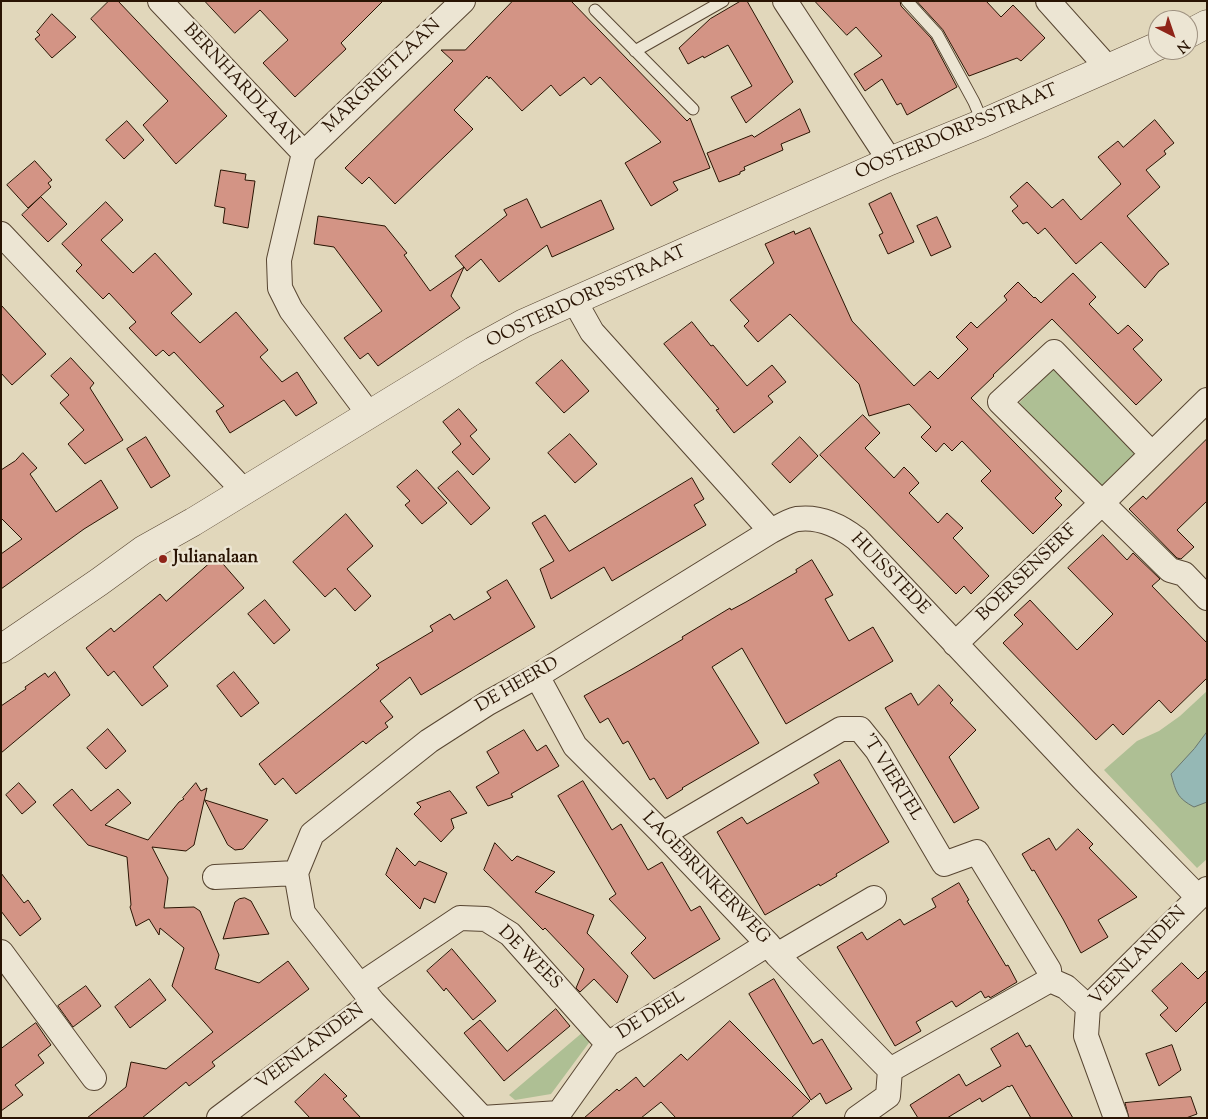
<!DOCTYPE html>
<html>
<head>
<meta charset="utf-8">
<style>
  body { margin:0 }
  #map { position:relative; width:1208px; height:1119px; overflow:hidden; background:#e1d7bb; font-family:"Sorts Mill Goudy",serif }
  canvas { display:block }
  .frame { position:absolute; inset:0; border:2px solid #291403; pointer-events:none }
  .north { position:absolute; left:1148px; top:10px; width:50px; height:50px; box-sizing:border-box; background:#ece5d3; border:1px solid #9e9180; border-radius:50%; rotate:139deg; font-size:14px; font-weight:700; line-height:20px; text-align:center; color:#291403 }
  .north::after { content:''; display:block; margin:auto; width:18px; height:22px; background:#8f2418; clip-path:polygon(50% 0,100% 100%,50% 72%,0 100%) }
</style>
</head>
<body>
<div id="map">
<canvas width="1208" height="1119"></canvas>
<div class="frame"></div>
<div class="north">N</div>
</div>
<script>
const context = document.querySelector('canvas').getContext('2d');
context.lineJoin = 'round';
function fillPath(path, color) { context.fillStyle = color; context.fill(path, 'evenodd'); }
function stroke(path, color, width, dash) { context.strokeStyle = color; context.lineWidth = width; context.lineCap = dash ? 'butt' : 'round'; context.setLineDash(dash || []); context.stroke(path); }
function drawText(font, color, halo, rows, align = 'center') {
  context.font = font + ' "Sorts Mill Goudy",serif'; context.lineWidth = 5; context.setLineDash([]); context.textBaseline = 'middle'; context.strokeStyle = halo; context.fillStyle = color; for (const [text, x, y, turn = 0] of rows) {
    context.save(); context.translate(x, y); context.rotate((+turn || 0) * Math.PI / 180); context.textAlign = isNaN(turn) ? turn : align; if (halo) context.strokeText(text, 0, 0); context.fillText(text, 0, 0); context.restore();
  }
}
fillPath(new Path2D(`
  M 1056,366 L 1140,452 L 1100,491 L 1017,405 Z
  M 1207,691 L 1207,859 L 1197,868 L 1104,770 L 1137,741 L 1159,731 L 1180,716 Z
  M 583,1032 L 591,1040 L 551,1094 L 515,1100 L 509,1095 Z`), '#aebf94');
const water = new Path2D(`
  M 1207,732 L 1207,802 L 1194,807 C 1177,798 1176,792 1171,774 L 1194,749 Z`);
fillPath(water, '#95b8b5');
stroke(water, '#6a766e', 1);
const building = new Path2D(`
  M 109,1 L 118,1 L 227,116 L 176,164 L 143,125 L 168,101 L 91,19 Z
  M 205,1 L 383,1 L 341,43 L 346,49 L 295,97 L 263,63 L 288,40 L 260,10 L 235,33 Z
  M 513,1 L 571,1 L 687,121 L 690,118 L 710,168 L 673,182 L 678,190 L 651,206 L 625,163 L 661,142 L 600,77 L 591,85 L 584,77 L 560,96 L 551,85 L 522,111 L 490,77 L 489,79 L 487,76 L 454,110 L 473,129 L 395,204 L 369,177 L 362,184 L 345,168 L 451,63 L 453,61 L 441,50 L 465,50 Z
  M 741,1 L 747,1 L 793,82 L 746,123 L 731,97 L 752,86 L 728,45 L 704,58 L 703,56 L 688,64 L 679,48 L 710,19 Z
  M 815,1 L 900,1 L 901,6 L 931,38 L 957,87 L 907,115 L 901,103 L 897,105 L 882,79 L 865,91 L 854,74 L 882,56 L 856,27 L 847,35 Z
  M 917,1 L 986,1 L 1001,17 L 1013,5 L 1045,38 L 1021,61 L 1017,58 L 969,76 L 943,30 Z
  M 52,14 L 76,37 L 52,58 L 35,39 L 40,35 L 37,32 Z
  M 800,109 L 810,132 L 781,144 L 783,150 L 744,167 L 745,170 L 740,172 L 740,174 L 719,182 L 707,153 L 752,135 L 754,137 Z
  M 1155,120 L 1174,143 L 1164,151 L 1166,154 L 1146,170 L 1160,187 L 1127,216 L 1169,264 L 1159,271 L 1145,288 L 1101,242 L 1076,264 L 1045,228 L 1038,234 L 1027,222 L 1023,224 L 1012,211 L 1018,206 L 1010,197 L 1027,182 L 1052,208 L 1063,199 L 1081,220 L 1121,184 L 1098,157 L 1118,141 L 1123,147 Z
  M 127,121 L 144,140 L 124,159 L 106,140 Z
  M 35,161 L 52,180 L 48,183 L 51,187 L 28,208 L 7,185 Z
  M 221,170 L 246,174 L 245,180 L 255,181 L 248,228 L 223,223 L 225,208 L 215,206 Z
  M 891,193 L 914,242 L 888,254 L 879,235 L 883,233 L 869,204 Z
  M 41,197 L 67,224 L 48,242 L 22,215 Z
  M 527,199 L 541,228 L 601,200 L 614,229 L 552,257 L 547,245 L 499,282 L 481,259 L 467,271 L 464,267 L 451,296 L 460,308 L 378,366 L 368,353 L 360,359 L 344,338 L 382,311 L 334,247 L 314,244 L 318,216 L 385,226 L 407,253 L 404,255 L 430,291 L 464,267 L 455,256 L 507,215 L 504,210 Z
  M 106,202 L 123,220 L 101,240 L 133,273 L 155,253 L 192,294 L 171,313 L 200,343 L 236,312 L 268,350 L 260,357 L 282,382 L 297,372 L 317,403 L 296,416 L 284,400 L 230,433 L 216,411 L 224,406 L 174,352 L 169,356 L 163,350 L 156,356 L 129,328 L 136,322 L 109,293 L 103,299 L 76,271 L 82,265 L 62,244 Z
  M 937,217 L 951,247 L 931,256 L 917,226 Z
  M 810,228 L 852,321 L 914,386 L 930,371 L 938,379 L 968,349 L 956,337 L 971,322 L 977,328 L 1007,300 L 1004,296 L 1018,282 L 1034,298 L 1035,297 L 1041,303 L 1073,273 L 1096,297 L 1089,304 L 1118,334 L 1128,325 L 1143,340 L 1133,349 L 1162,380 L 1136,405 L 1052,319 L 993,375 L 994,376 L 971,398 L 1062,491 L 1055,498 L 1062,505 L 1033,534 L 981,481 L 991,471 L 962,441 L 952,451 L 944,443 L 936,452 L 921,437 L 931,427 L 909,404 L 869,416 L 859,384 L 790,314 L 758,342 L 744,326 L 749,321 L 730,300 L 774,263 L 765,244 L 794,231 L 795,234 Z
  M 1,305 L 46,354 L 12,385 L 1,373 Z
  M 692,322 L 711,346 L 713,345 L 747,386 L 772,365 L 786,382 L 768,396 L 773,402 L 734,433 L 716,410 L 719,409 L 664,344 Z
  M 71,358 L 94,383 L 90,388 L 123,440 L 85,464 L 68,444 L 84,430 L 60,403 L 69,395 L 51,376 Z
  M 562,360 L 589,391 L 564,413 L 536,383 Z
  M 459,409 L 477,430 L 470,436 L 490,459 L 473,475 L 452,452 L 461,444 L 443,422 Z
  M 863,415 L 880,433 L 865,448 L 894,478 L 904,467 L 912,475 L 919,483 L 909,493 L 938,523 L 947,513 L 963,528 L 953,538 L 989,576 L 971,594 L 964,586 L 956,594 L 820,455 Z
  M 570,434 L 597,464 L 575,483 L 548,453 Z
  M 146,437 L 170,476 L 151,488 L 127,449 Z
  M 800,437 L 818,456 L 790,483 L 772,464 Z
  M 1207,439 L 1207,501 L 1177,530 L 1194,547 L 1181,559 L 1177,558 L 1129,509 L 1143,496 L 1146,499 Z
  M 23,453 L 37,468 L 30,474 L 56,512 L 101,480 L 118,508 L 84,529 L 1,589 L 1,554 L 22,539 L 1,518 L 1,470 L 15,461 Z
  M 417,470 L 447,503 L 422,524 L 405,505 L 410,501 L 397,487 Z
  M 458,471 L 490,508 L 471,525 L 438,488 Z
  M 692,478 L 704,499 L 694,505 L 706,525 L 612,581 L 604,567 L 551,599 L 540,569 L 554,561 L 532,523 L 545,515 L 569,551 Z
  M 346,514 L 373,546 L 347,569 L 371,596 L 355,611 L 335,588 L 325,597 L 293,562 Z
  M 1103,535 L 1127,560 L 1133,553 L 1160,579 L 1152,586 L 1207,643 L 1207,678 L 1171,713 L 1159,700 L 1123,735 L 1113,724 L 1096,740 L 1003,643 L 1023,624 L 1014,615 L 1030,600 L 1077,650 L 1113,614 L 1068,568 Z
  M 217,557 L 244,588 L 153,667 L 168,686 L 142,706 L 114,671 L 108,676 L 86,648 L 111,628 L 114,632 L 160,594 L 166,601 Z
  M 812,560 L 833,595 L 825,599 L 849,641 L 873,627 L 893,661 L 786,724 L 742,648 L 712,667 L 759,743 L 682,788 L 683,789 L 667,799 L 654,778 L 650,780 L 628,741 L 623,744 L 608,718 L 600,723 L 584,696 L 634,668 L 683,639 L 682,637 L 730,608 L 731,610 L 746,602 L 797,572 L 796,570 Z
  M 507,580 L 535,627 L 421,695 L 410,677 L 380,701 L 393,717 L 385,723 L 388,727 L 377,735 L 366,744 L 363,741 L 296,794 L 283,778 L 275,785 L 259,764 L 379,668 L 376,665 L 433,631 L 430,626 L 450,614 L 454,620 L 491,598 L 487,592 Z
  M 265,600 L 290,630 L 274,644 L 248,614 Z
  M 55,672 L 70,695 L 1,753 L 1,706 L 26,689 L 25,687 L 45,673 L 48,677 Z
  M 234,672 L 259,703 L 241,717 L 217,686 Z
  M 939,685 L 953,700 L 950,703 L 976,730 L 949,757 L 979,808 L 954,823 L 885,708 L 911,693 L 918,705 Z
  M 108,729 L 126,751 L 106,769 L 87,748 Z
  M 524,730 L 537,751 L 546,745 L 559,766 L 511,794 L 513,797 L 488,806 L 476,787 L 499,773 L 487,752 Z
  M 840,760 L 889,842 L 836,874 L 837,876 L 820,886 L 819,884 L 765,915 L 717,832 L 742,817 L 747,824 L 819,783 L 814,775 Z
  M 583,781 L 612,830 L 621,824 L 648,870 L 662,862 L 691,911 L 700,906 L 720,939 L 654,979 L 631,953 L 646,938 L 609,899 L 616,894 L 558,796 Z
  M 19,783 L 36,802 L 22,814 L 6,795 Z
  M 196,783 L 201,791 L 207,788 L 194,845 L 186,851 L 152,847 L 168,878 L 164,908 L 194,907 L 200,911 L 219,955 L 215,969 L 259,983 L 288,961 L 309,989 L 212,1062 L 215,1066 L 189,1086 L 186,1082 L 142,1118 L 87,1118 L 126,1087 L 131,1062 L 166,1069 L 213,1032 L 172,986 L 184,948 L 160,928 L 159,935 L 149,919 L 136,926 L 130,907 L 131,905 L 127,857 L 88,845 L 53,805 L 72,789 L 91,811 L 118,789 L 131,803 L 105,825 L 148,840 L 179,802 L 184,799 L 183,798 Z
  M 450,791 L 467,813 L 451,819 L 454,828 L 441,842 L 414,814 L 421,807 L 417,803 Z
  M 205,800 L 268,820 L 245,847 L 243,849 L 235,850 L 228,845 Z
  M 1078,829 L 1093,844 L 1089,848 L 1137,897 L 1098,920 L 1108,937 L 1081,953 L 1063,919 L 1034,870 L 1032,871 L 1022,854 L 1049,838 L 1056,850 Z
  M 495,843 L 512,861 L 517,856 L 555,872 L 535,892 L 594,915 L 587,933 L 628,976 L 617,1003 L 594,979 L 580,992 L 576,988 L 584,969 L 545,928 L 543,930 L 484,870 Z
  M 397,848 L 415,866 L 419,861 L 447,873 L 435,903 L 424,898 L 420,909 L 386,875 Z
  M 1,873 L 24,903 L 28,900 L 41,919 L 20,936 L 1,911 Z
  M 959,883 L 969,900 L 967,901 L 1006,966 L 1008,965 L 1017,982 L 990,998 L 989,996 L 985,998 L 981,991 L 956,1007 L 952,1001 L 916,1022 L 921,1031 L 895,1046 L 837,947 L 862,932 L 867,940 L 900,919 L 904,925 L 936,907 L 932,899 Z
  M 245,898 L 251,901 L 269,934 L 223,939 L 235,902 L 239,899 Z
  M 452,949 L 496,1001 L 473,1020 L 446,988 L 444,991 L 427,971 Z
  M 1182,963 L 1198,979 L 1207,970 L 1207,1001 L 1176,1032 L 1160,1015 L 1168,1008 L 1152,991 Z
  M 150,979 L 166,1000 L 130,1028 L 115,1007 Z
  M 774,979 L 813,1044 L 822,1039 L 852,1089 L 826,1104 L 820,1093 L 811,1100 L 749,994 Z
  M 86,986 L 101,1006 L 73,1027 L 58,1006 Z
  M 556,1009 L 570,1026 L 504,1081 L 464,1033 L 480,1020 L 507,1051 Z
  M 730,1021 L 810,1101 L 791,1118 L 676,1118 L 661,1102 L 641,1118 L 584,1118 L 617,1089 L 619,1091 L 636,1077 L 644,1087 L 681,1054 L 687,1060 Z
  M 36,1023 L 51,1045 L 38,1055 L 44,1063 L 15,1085 L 23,1095 L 1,1111 L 1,1049 Z
  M 1018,1033 L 1026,1047 L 1030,1045 L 1073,1118 L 1031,1118 L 1012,1085 L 1009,1087 L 1008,1086 L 982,1102 L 980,1098 L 947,1118 L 918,1118 L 910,1105 L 959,1074 L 966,1086 L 997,1068 L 1001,1066 L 991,1049 Z
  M 1172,1045 L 1181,1070 L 1159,1086 L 1146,1054 Z
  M 325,1074 L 347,1096 L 343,1099 L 361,1118 L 310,1118 L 295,1102 Z
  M 1191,1097 L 1197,1114 L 1186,1118 L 1129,1118 L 1125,1103 Z`);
fillPath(building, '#d39485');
stroke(building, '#291403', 1);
const service = new Path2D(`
  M 907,1 L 937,34 L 974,102 L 983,123
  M 595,10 L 693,109
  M 635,51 L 723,1`);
const minor = new Path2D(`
  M 160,1 L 304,153 L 279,260 L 280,288 L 291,310 L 369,414
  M 785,1 L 890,161
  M 1048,1 L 1108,68
  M 304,153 L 463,1
  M 1,234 L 244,491
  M 574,300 L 592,332 L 771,531 C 779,527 788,521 797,519 C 819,516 839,525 857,539 L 1083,779 L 1198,897
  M 1152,454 L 1207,400
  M 955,644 L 1102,503 L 1000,402 L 1054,352 L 1152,454 L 1102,503 L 1170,570 L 1184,574 L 1207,598
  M 537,676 L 575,746 L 663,834 L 768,944 L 777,955 L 890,1070
  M 663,834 L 841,729 L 860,729 L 877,750 L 944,864 L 977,852 L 1049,970 L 1050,980 L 890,1070
  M 215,877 L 296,873
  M 1,952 L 94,1078
  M 777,955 L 874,898
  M 1050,980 L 1066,987 L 1088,1007
  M 360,985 L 460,918 L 486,919 L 510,934 L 608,1044
  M 373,1002 L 303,913 L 296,873 L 312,834 L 429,741 L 488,703 L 537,676 L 771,531
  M 219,1118 L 373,1002 L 482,1118
  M 482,1118 L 559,1113
  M 557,1118 L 559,1113 L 608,1044 L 768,944
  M 857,1118 L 888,1096 L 890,1070
  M 1116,1118 L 1086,1036 L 1088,1007 L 1207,889`);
const tertiary = new Path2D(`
  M 1188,34 L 1207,24
  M 1,649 L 99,582 L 143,550 L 193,522 L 473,351 L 524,323 L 890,161 L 983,123 L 1158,46`);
stroke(service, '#574531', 13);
stroke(minor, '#574531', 26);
stroke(tertiary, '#574531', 29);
stroke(service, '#ece5d3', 11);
stroke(minor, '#ece5d3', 24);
stroke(tertiary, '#ece5d3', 28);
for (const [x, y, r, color] of [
  [163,559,5,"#8f2418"]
]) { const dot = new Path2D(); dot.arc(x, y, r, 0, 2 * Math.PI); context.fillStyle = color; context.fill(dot); stroke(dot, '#ece5d3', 2); }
drawText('18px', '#291403', '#ece5d3', [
  ["MARGRIETLAAN",383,77,-44],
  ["BERNHARDLAAN",240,86,47],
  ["OOSTERDORPSSTRAAT",957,133,-23],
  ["OOSTERDORPSSTRAAT",587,298,-25],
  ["BOERSENSERF",1028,574,-44],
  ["HUISSTEDE",889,575,46],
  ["DE HEERD",518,686,-30],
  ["'T VIERTEL",891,778,58],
  ["LAGEBRINKERWEG",705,879,46],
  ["VEENLANDEN",1139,957,-46],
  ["DE WEES",529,959,45],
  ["DE DEEL",652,1016,-32],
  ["VEENLANDEN",311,1048,-37]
]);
drawText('bold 18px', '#291403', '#ece5d3', [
  ["Julianalaan",173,559]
], 'left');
</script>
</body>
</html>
